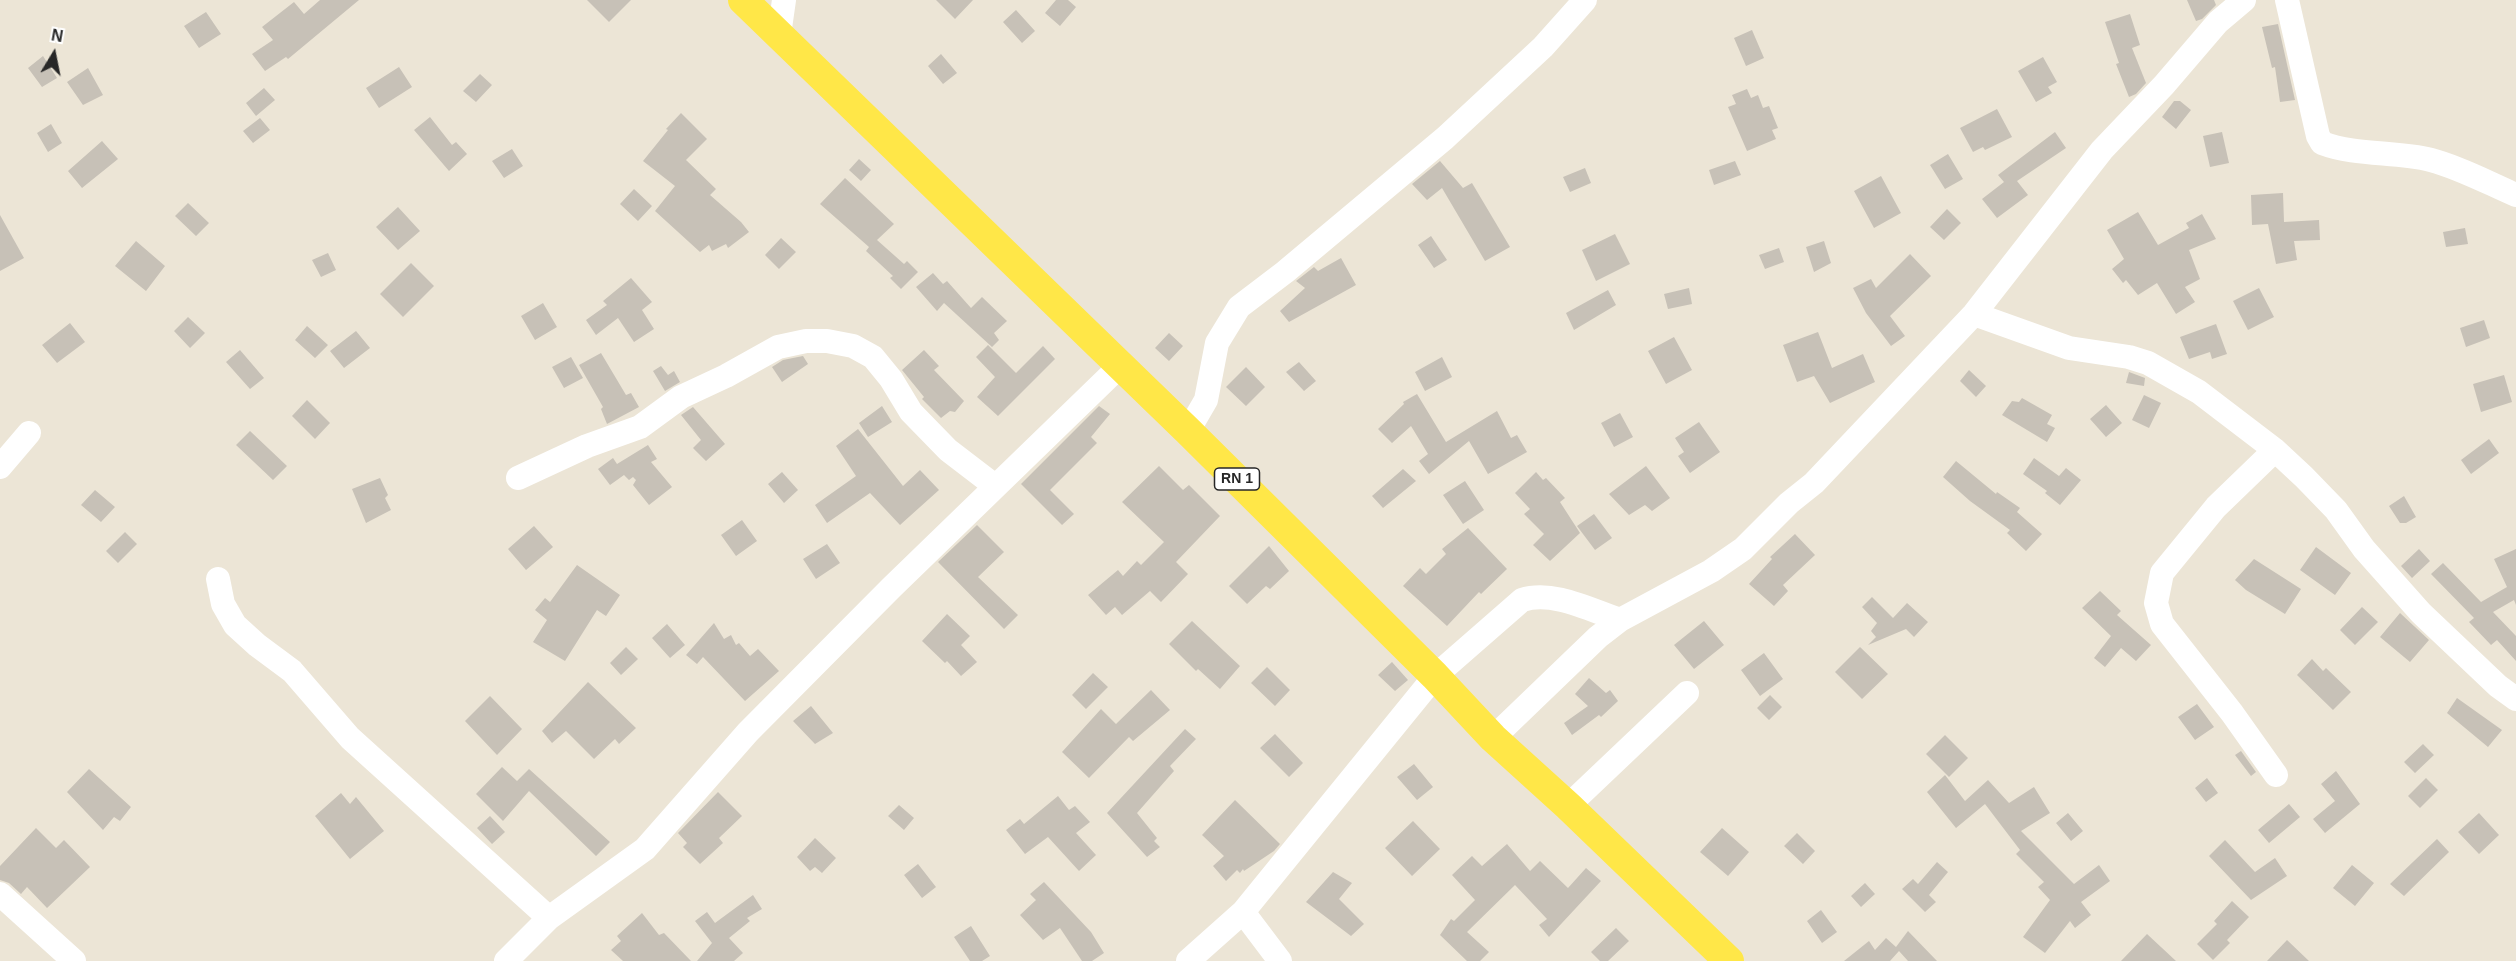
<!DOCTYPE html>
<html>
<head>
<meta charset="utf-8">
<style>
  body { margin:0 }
  #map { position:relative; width:2516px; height:961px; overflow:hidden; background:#ece5d6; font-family:Helvetica,sans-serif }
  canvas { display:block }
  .north { position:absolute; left:24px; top:24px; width:60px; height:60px; -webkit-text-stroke:4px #fff; paint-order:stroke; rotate:10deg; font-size:16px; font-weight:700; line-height:24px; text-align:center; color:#272727 }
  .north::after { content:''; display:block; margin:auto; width:21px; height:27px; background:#272727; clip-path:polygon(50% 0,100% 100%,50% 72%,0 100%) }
</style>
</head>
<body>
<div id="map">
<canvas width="2516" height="961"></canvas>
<div class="north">N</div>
</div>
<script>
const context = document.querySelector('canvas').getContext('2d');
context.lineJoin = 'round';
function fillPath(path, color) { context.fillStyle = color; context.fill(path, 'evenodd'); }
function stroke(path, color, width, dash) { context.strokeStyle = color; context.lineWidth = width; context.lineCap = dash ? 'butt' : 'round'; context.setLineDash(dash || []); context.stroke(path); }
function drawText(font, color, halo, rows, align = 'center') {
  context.font = font + ' Helvetica,sans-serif'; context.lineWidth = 5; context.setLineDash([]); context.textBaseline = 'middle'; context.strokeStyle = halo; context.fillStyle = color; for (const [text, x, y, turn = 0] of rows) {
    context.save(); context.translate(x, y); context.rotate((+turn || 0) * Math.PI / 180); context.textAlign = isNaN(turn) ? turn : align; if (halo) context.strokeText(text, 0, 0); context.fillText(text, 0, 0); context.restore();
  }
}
fillPath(new Path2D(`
  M 320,0 L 359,0 L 288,59 L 286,57 L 265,71 L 252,54 L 273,40 L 262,27 L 294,2 L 304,14 Z
  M 587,0 L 631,0 L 609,22 Z
  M 936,0 L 973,0 L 955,19 Z
  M 1056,0 L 1068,0 L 1076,7 L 1060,26 L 1045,13 Z
  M 2187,0 L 2214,0 L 2216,5 L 2202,19 L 2196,21 Z
  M 1016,10 L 1035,31 L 1022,43 L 1003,22 Z
  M 206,12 L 221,34 L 199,48 L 184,26 Z
  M 2130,14 L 2140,45 L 2132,48 L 2146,83 L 2136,94 L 2129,97 L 2116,64 L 2119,63 L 2105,22 Z
  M 2278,24 L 2295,100 L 2280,102 L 2275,67 L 2272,68 L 2262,27 Z
  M 1752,30 L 1764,58 L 1746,66 L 1734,38 Z
  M 941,54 L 957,73 L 943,84 L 928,66 Z
  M 43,56 L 57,78 L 42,87 L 28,68 Z
  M 2043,57 L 2057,82 L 2048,87 L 2052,93 L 2036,102 L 2018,71 Z
  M 399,67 L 412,87 L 379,108 L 366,88 Z
  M 88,68 L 103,95 L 83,105 L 67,82 Z
  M 480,74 L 492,85 L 476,102 L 463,91 Z
  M 264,88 L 275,100 L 256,116 L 246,103 Z
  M 1747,89 L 1751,98 L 1758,95 L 1763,108 L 1769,106 L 1778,128 L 1772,130 L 1776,139 L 1747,151 L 1728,107 L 1736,104 L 1732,95 Z
  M 2174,101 L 2180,101 L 2191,110 L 2176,129 L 2162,117 Z
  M 1997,109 L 2012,137 L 1985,150 L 1983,147 L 1973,152 L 1960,128 Z
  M 681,113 L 707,139 L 686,160 L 716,189 L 710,195 L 741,222 L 749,232 L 728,248 L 726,244 L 712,251 L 709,245 L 700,252 L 655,211 L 675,186 L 643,161 L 668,130 L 666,129 Z
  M 430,117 L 452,145 L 456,142 L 467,154 L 449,171 L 414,130 Z
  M 260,118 L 270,130 L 253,143 L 243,131 Z
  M 51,124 L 62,143 L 48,152 L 37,133 Z
  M 2055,132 L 2066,148 L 2017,181 L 2028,195 L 1997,218 L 1982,199 L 2004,182 L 1998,175 Z
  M 2222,132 L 2229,163 L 2210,167 L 2203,136 Z
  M 102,141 L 118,159 L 82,188 L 68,171 Z
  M 512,149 L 523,166 L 504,178 L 492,161 Z
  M 1948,154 L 1963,179 L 1945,189 L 1930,165 Z
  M 859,159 L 871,170 L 861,181 L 849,170 Z
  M 1440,161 L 1463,188 L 1472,183 L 1510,247 L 1485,261 L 1442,188 L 1427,200 L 1412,184 Z
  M 1735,161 L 1741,175 L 1714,185 L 1709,170 Z
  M 1585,168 L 1591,183 L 1570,192 L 1563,177 Z
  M 1881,176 L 1901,213 L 1874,228 L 1854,191 Z
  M 845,178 L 894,224 L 877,240 L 904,264 L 907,261 L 918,272 L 901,289 L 890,278 L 893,276 L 866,251 L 869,247 L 820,204 Z
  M 634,189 L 652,206 L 638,221 L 620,204 Z
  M 2283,193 L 2284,222 L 2319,220 L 2320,240 L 2294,241 L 2297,260 L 2276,264 L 2268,224 L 2252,225 L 2251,195 Z
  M 188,203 L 209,223 L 196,236 L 175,216 Z
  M 398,207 L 420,231 L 398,250 L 376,227 Z
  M 1947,209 L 1961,223 L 1944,240 L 1930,227 Z
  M 2138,212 L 2158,245 L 2189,228 L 2186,223 L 2202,214 L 2216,239 L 2189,250 L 2200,279 L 2185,287 L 2195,302 L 2176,314 L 2157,283 L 2138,295 L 2126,280 L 2123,283 L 2112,269 L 2124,259 L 2107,230 Z
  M 0,215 L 24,258 L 0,271 Z
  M 2465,228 L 2468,244 L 2446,247 L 2443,232 Z
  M 1615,234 L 1630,264 L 1596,281 L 1582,250 Z
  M 1431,236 L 1447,260 L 1434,268 L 1418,245 Z
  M 781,238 L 796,252 L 779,269 L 765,255 Z
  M 136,241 L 165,266 L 146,291 L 115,266 Z
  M 1824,241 L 1831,263 L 1814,272 L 1806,247 Z
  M 1779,248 L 1784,262 L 1765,269 L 1759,255 Z
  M 328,253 L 336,270 L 321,277 L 312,260 Z
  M 1910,254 L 1931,276 L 1890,316 L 1905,336 L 1891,346 L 1866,313 L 1853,288 L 1871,279 L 1876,288 Z
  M 1341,258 L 1356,285 L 1289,322 L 1280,311 L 1305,288 L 1296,281 L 1314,267 L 1318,271 Z
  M 411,263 L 434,286 L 403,317 L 380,294 Z
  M 933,273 L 943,284 L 947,281 L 971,308 L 982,297 L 1007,321 L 994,333 L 999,340 L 992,347 L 944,303 L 937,311 L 916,287 Z
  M 631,278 L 652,302 L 642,310 L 654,329 L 634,342 L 618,318 L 596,335 L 586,320 L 607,305 L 603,301 Z
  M 1689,288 L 1692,304 L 1668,309 L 1664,294 Z
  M 2259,288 L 2274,317 L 2248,330 L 2233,301 Z
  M 1608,290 L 1616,305 L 1574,330 L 1566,313 Z
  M 543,303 L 557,327 L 535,340 L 521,316 Z
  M 188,317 L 205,333 L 190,348 L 174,331 Z
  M 2484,320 L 2490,338 L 2466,347 L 2460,328 Z
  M 70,323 L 85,342 L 57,363 L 42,345 Z
  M 2216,324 L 2227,354 L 2212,359 L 2210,352 L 2189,359 L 2180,337 Z
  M 307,326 L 328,345 L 315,358 L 295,340 Z
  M 356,331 L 370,348 L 344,368 L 330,351 Z
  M 1818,332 L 1832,368 L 1863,354 L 1875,382 L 1830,403 L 1814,376 L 1797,382 L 1783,345 Z
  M 1169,333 L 1183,346 L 1169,361 L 1155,348 Z
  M 1674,337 L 1692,370 L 1666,384 L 1648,351 Z
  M 988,345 L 1016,373 L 1043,346 L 1055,359 L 998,416 L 977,397 L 995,377 L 976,357 Z
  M 240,350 L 264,378 L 250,389 L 226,362 Z
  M 924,350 L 939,366 L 934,370 L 964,401 L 955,412 L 950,411 L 941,418 L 922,399 L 924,397 L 902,370 Z
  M 601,353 L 626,395 L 631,393 L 639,407 L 607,424 L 601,409 L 603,407 L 579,365 Z
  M 803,356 L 808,364 L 782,382 L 772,367 L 783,360 Z
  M 571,357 L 583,378 L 564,388 L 552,367 Z
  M 1442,357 L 1452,377 L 1425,391 L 1415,372 Z
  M 1299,362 L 1316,381 L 1304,391 L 1286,372 Z
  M 661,366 L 668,375 L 674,371 L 680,382 L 665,391 L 653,371 Z
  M 1246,367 L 1265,387 L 1246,406 L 1226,387 Z
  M 1969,370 L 1986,386 L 1976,397 L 1960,381 Z
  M 2129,372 L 2145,378 L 2144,386 L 2126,383 Z
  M 2504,375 L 2512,402 L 2481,412 L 2473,384 Z
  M 1417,394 L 1446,442 L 1497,411 L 1511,438 L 1517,435 L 1527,452 L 1488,474 L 1469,441 L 1429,474 L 1419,461 L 1428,454 L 1411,426 L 1392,443 L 1378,429 L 1404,404 L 1403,402 Z
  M 2144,395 L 2161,403 L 2149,428 L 2132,420 Z
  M 2022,398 L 2052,415 L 2047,424 L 2055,428 L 2047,442 L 2002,415 L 2012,401 L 2019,402 Z
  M 307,400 L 330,423 L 315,439 L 292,416 Z
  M 2106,405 L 2122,423 L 2106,437 L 2090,419 Z
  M 882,406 L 892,422 L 868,437 L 859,423 Z
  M 1099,406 L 1110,414 L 1091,437 L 1097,443 L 1050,490 L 1074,514 L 1062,525 L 1021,484 Z
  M 693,407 L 725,444 L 706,461 L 693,448 L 701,440 L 681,415 Z
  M 1620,413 L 1633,437 L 1614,447 L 1601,423 Z
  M 1699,422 L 1720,452 L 1690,473 L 1678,456 L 1684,452 L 1675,438 Z
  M 858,429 L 903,486 L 920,470 L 939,490 L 900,525 L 870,493 L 827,523 L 815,505 L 856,476 L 836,446 Z
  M 250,431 L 287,466 L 273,480 L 236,445 Z
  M 2489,439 L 2499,453 L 2471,474 L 2461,460 Z
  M 648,445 L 657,459 L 651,462 L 672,487 L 649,505 L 633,485 L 636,480 L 633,477 L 629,480 L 624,475 L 610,485 L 598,469 L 613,458 L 617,464 Z
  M 2034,458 L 2059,476 L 2066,468 L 2081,480 L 2060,505 L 2045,493 L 2047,491 L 2023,474 Z
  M 1956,461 L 1996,494 L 1997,492 L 2020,508 L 2017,512 L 2042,534 L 2026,551 L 2007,533 L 2010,530 L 1970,501 L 1943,477 Z
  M 1159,466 L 1183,490 L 1189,485 L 1220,516 L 1176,562 L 1188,574 L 1161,602 L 1150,591 L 1122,615 L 1115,607 L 1106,615 L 1088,595 L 1118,570 L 1123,576 L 1137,561 L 1141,565 L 1164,542 L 1122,502 Z
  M 1646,466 L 1670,498 L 1652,511 L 1645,505 L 1629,515 L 1609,494 Z
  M 1403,469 L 1416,481 L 1383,508 L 1372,496 Z
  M 782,472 L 798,490 L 784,503 L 768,484 Z
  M 1536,472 L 1543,480 L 1546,478 L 1565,498 L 1560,502 L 1580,533 L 1550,561 L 1533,545 L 1544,534 L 1524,514 L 1530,509 L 1515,493 Z
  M 380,478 L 388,495 L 385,498 L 391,510 L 366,523 L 352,489 Z
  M 1465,481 L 1484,510 L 1463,524 L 1443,495 Z
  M 95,490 L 115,507 L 101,522 L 81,505 Z
  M 2404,496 L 2416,517 L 2406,523 L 2400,523 L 2389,506 Z
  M 1594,514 L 1612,538 L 1595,550 L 1577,526 Z
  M 742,520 L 757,541 L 736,556 L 721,535 Z
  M 977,525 L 1004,552 L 978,577 L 1018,615 L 1004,629 L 938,562 Z
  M 534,526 L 553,547 L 526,570 L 508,549 Z
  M 1468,528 L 1507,569 L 1481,594 L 1479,592 L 1447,626 L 1403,586 L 1420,568 L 1426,574 L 1446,554 L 1442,549 Z
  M 125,532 L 137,544 L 118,563 L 106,551 Z
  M 1795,534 L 1815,555 L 1783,585 L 1788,591 L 1774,606 L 1749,584 L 1772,559 L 1770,557 Z
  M 827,544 L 840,563 L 816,579 L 803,559 Z
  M 1269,546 L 1289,571 L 1270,589 L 1266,586 L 1247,604 L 1229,586 Z
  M 2316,547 L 2351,573 L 2335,595 L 2300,570 Z
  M 2419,549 L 2430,561 L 2412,578 L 2401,566 Z
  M 2516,549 L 2516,605 L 2514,600 L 2493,612 L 2516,636 L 2516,661 L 2497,640 L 2491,645 L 2469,622 L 2474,618 L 2431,574 L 2443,563 L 2481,602 L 2507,587 L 2494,559 Z
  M 2254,559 L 2301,589 L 2285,614 L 2246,590 L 2235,580 Z
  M 577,565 L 620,595 L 606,616 L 597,610 L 565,661 L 533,642 L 547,620 L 535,610 L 545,598 L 550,602 Z
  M 2100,591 L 2121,611 L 2117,615 L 2151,645 L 2136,661 L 2121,648 L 2105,667 L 2094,658 L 2111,636 L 2082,608 Z
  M 1872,597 L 1893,618 L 1907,603 L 1928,622 L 1914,637 L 1906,629 L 1868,645 L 1876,637 L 1871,631 L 1877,623 L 1862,607 Z
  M 2362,607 L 2378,622 L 2355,645 L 2340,630 Z
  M 2400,613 L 2429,640 L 2410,662 L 2380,637 Z
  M 947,614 L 970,636 L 961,645 L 977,662 L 961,676 L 947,661 L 945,663 L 922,641 Z
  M 1192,621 L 1240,666 L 1220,689 L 1198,669 L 1196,671 L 1169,644 Z
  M 1704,621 L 1724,645 L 1694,669 L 1674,645 Z
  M 714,623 L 724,639 L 731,635 L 736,645 L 739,643 L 750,656 L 758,649 L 779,671 L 745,701 L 703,657 L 697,664 L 686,655 Z
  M 667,624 L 685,645 L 670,658 L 652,638 Z
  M 626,647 L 638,659 L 621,675 L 610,663 Z
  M 1860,647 L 1888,674 L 1862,699 L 1835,672 Z
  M 1764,653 L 1783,679 L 1760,696 L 1741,670 Z
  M 2312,659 L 2323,671 L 2326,668 L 2351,692 L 2333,710 L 2297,675 Z
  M 1392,662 L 1408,680 L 1395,691 L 1378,675 Z
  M 1267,667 L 1290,690 L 1275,706 L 1251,683 Z
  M 1093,673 L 1108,687 L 1086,709 L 1072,695 Z
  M 1589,678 L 1606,693 L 1610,690 L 1618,701 L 1601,717 L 1599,715 L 1572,735 L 1564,723 L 1588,706 L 1575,694 Z
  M 588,682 L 636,728 L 619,744 L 615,739 L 594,759 L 566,731 L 552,743 L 542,731 Z
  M 1151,690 L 1170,710 L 1133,741 L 1129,737 L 1089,778 L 1062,752 L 1101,709 L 1116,724 Z
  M 1770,695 L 1782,707 L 1769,720 L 1757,708 Z
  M 490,696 L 522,729 L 497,755 L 465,721 Z
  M 2457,698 L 2502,730 L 2488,747 L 2447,713 Z
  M 2197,704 L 2214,727 L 2195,740 L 2178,717 Z
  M 811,706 L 833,733 L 815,744 L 793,721 Z
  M 1185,729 L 1196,739 L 1170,766 L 1174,771 L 1137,813 L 1157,838 L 1154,841 L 1160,847 L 1147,857 L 1107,813 Z
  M 1275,734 L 1303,763 L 1289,777 L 1260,748 Z
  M 1945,735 L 1968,758 L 1949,777 L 1926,754 Z
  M 2423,744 L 2434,755 L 2415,773 L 2404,762 Z
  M 2241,751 L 2256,772 L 2251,776 L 2235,755 Z
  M 1414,764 L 1433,787 L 1417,800 L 1397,777 Z
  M 502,767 L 517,781 L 529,769 L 610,842 L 596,856 L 529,791 L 503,821 L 476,794 Z
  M 89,769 L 131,807 L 120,821 L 114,817 L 103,830 L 67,792 Z
  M 2336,771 L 2360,804 L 2325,833 L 2313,819 L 2335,801 L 2321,784 Z
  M 1945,775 L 1965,801 L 1988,780 L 2009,803 L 2034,787 L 2050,813 L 2021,831 L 2074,884 L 2099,865 L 2110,881 L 2081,902 L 2091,915 L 2075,928 L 2070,921 L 2045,953 L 2023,937 L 2050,900 L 2038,887 L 2044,882 L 2016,854 L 2020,850 L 1985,804 L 1956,828 L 1927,792 Z
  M 2207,778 L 2218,793 L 2206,802 L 2195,788 Z
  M 2426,778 L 2438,790 L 2420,808 L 2408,796 Z
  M 718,792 L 742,816 L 719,838 L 723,843 L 700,864 L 683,847 L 687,843 L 678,833 Z
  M 341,793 L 350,804 L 356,797 L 384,831 L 350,859 L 315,816 Z
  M 1058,796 L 1069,810 L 1075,806 L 1090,822 L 1076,833 L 1096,855 L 1079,871 L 1048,837 L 1025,854 L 1006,830 L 1020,819 L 1024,824 Z
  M 1235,800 L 1280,844 L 1274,851 L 1244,871 L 1243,869 L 1240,873 L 1237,870 L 1226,881 L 1213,866 L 1224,856 L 1202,835 Z
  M 2289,804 L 2300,817 L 2269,843 L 2258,830 Z
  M 899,805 L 914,818 L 904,830 L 888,816 Z
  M 2068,813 L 2083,831 L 2071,841 L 2056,823 Z
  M 2479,813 L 2499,835 L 2479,854 L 2458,832 Z
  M 490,816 L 505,832 L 492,844 L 477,828 Z
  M 1413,821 L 1440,849 L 1412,876 L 1385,848 Z
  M 36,828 L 56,848 L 64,840 L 90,867 L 47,908 L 27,887 L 21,894 L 9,883 L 0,880 L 0,866 Z
  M 1722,828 L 1749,852 L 1728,876 L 1700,852 Z
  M 1797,833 L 1815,851 L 1803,864 L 1784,846 Z
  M 815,838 L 836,858 L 822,873 L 815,867 L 810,871 L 797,857 Z
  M 2437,839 L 2449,852 L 2404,896 L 2390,884 Z
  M 2225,840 L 2255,872 L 2275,858 L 2287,876 L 2251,900 L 2209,856 Z
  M 1507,844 L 1530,871 L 1540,861 L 1568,888 L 1586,868 L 1601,881 L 1549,937 L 1539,925 L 1547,919 L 1515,885 L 1467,932 L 1489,952 L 1480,961 L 1467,961 L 1440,935 L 1451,919 L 1454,921 L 1475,900 L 1452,875 L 1472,856 L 1482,866 Z
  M 1937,862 L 1948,872 L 1929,895 L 1936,902 L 1925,912 L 1902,889 L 1913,879 L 1918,884 Z
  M 918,864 L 936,887 L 922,898 L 904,875 Z
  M 2352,865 L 2374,883 L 2355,906 L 2333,888 Z
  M 1333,872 L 1352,883 L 1339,899 L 1364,924 L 1351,936 L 1306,902 Z
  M 1044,882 L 1091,932 L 1104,953 L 1092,961 L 1082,961 L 1060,928 L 1043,940 L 1020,915 L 1036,900 L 1030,894 Z
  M 1865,883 L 1875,894 L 1861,907 L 1851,896 Z
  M 753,895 L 762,909 L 747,918 L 750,921 L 729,938 L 743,953 L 734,961 L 697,961 L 712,943 L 695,921 L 707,912 L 715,923 Z
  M 2232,901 L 2249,917 L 2227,940 L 2230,943 L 2213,960 L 2197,944 L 2217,924 L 2214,921 Z
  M 1821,910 L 1837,932 L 1822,943 L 1807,921 Z
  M 642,913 L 659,935 L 664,933 L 691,961 L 623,961 L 611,950 L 621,941 L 617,936 Z
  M 971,926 L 990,956 L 982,961 L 970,961 L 954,937 Z
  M 1616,928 L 1629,941 L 1608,961 L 1600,961 L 1591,952 Z
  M 1908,931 L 1937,961 L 1908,961 L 1899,951 L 1890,961 L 1844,961 L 1869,941 L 1875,950 L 1886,938 L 1896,947 Z
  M 2147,934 L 2176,961 L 2121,961 Z
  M 2287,940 L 2309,961 L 2267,961 Z`), '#c7c1b7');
stroke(new Path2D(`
  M 2287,0 L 2318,136 L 2322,143 C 2356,156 2395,151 2431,160 C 2461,168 2488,183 2516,195
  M 779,35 L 784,0
  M 1974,314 L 2069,348 L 2129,357 L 2148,363 L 2199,392 L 2275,450 L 2304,477 L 2336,510 L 2364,549 L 2421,613 L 2498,686 L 2516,699
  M 1188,431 L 1206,400 L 1217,343 L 1239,307 L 1285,272 L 1445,138 L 1543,47 L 1585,0
  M 2275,450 L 2216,507 L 2162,573 L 2156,603 L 2162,624 L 2232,713 L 2276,775
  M 0,467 L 29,433
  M 518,478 L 587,446 L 640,427 L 681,397 L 726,376 L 778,347 L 806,341 L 827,341 L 853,346 L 873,357 L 891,379 L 911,412 L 948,450 L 995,486
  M 218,579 L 223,604 L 235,625 L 257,645 L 292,671 L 350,738 L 549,918
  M 1493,738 L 1598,637 L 1620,620 L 1711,571 L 1743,549 L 1789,503 L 1814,483 L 1974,314 L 2102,150 L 2164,85 L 2218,22 L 2244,0
  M 1568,806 L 1687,693
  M 0,894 L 74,961
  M 1243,912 L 1280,961
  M 506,961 L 549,918 L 645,849 L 748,732 L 891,588 L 1121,365
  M 1188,961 L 1243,912 L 1435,676 L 1522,600 C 1553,590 1590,610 1620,620`), '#fff', 24);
stroke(new Path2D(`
  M 743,0 L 1188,431 L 1435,676 L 1493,738 L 1568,806 L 1729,961`), '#ffe748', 30);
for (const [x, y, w] of [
  [1237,479,45]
]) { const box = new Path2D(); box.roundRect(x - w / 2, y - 11, w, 22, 4.5); context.fillStyle = '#fff'; context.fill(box); stroke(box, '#272727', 1.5); }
drawText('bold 14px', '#272727', null, [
  ["RN 1",1237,479]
]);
</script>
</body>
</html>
